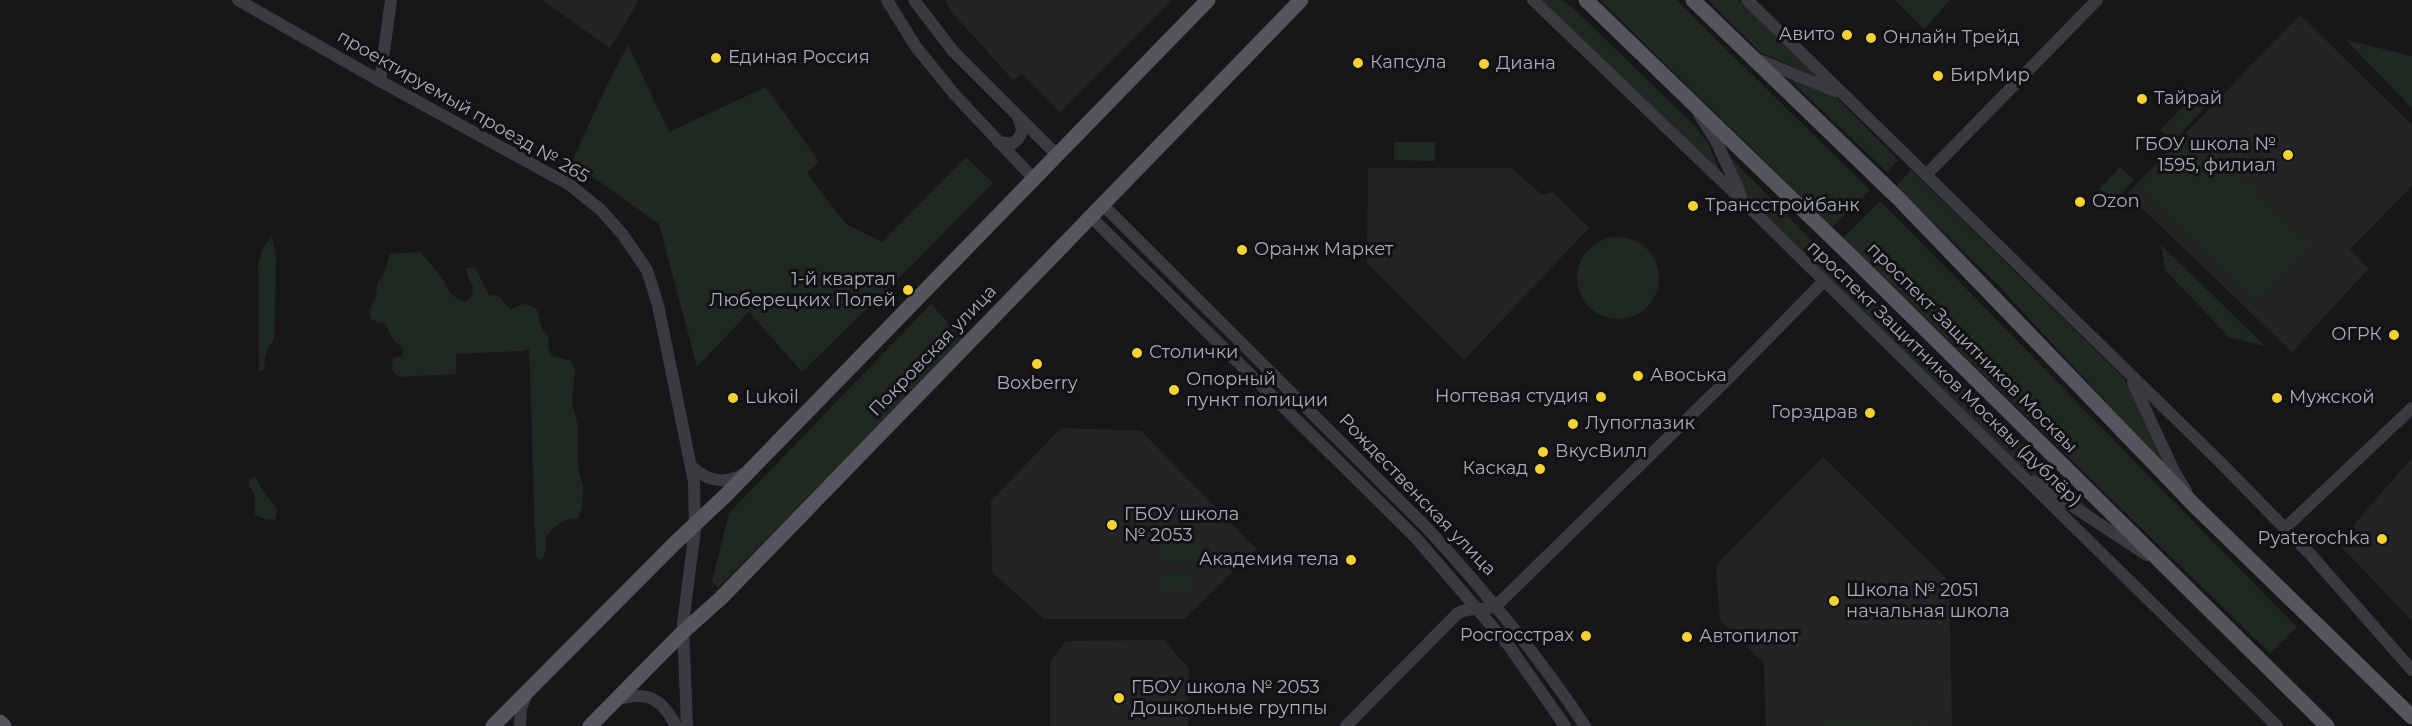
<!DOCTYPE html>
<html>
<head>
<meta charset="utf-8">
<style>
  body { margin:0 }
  canvas { display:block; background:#171719 }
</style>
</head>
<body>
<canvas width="2412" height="726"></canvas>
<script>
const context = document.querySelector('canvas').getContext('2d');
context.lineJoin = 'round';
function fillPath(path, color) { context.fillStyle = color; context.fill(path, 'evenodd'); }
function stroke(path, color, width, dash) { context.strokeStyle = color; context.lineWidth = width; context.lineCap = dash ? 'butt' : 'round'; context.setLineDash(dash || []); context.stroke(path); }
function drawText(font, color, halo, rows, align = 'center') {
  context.font = font + ' Montserrat,sans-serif'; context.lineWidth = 6; context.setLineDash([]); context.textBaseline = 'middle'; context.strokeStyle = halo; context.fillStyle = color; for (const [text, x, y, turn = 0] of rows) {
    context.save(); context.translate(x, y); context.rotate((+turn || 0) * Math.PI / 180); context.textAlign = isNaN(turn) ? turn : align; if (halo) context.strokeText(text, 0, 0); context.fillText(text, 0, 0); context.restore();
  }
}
fillPath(new Path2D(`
  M 542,0 L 639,0 L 610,48 Z
  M 945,0 L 1172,0 L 1060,112 L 1022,74 L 1013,80 L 950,10 Z
  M 2300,15 L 2412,125 L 2412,186 L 2350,249 L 2368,269 L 2292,352 L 2127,194 Z
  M 1368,168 L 1511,168 L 1542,195 L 1553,192 L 1589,228 L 1464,360 L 1367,263 Z
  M 1061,428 L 1141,431 L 1256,549 L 1184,619 L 1044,619 L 992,572 L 991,501 Z
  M 1823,457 L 1949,581 L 1952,726 L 1766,726 L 1764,663 L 1720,620 L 1716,565 Z
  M 2412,458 L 2412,621 L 2338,543 Z
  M 1164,640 L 1189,669 L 1188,726 L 1050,726 L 1050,662 L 1066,641 Z`), '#242326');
fillPath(new Path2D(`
  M 1541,0 L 1562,0 L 1572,7 L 1696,127 L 1709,145 L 1722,176 Z
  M 1600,0 L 1676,0 L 1870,190 L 1832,227 Z
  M 1708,0 L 1738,0 L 1821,79 L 1760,52 Z
  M 1895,0 L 1950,0 L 1924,29 Z
  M 2346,40 L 2412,56 L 2412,108 Z
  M 628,45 L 669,132 L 766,87 L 819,162 L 807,173 L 846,224 L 882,242 L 966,157 L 993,183 L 917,260 L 802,372 L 749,312 L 697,367 L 659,224 L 572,162 L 605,89 Z
  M 1789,79 L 1836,97 L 1898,160 L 1887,172 Z
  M 2195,95 L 2207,105 L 2173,142 L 2160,130 Z
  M 2196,130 L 2313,245 L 2256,304 L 2138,190 Z
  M 1394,142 L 1435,142 L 1435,161 L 1394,160 Z
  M 1729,156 L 1815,244 L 1804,254 L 1747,198 Z
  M 2120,167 L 2134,180 L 2113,203 L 2099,189 Z
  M 1911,170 L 2124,378 L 2167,468 L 2001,288 L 1896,186 Z
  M 1880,201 C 2020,342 2157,486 2297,627 L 2270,653 L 1843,238 Z
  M1577 278a41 41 0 1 1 82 0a41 41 0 1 1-82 0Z
  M 272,237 L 276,257 L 274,340 C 266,350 263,357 265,370 L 259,371 L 258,264 L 264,246 Z
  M 2161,245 L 2265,346 L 2229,337 L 2165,270 Z
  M 420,252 C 426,259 434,267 439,274 C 450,288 447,295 465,302 L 472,296 L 473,286 L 468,278 L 466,268 L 475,267 L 489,295 L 499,296 L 511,310 C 521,303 527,302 537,310 L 542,329 L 549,337 L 548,347 L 552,356 L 571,361 L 575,371 L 572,403 L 577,423 L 578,467 L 583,487 L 582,507 L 578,518 C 563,518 553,527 545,539 C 546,547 547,554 540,560 L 536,557 L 529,349 L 520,351 L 456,354 L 456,374 L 398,377 L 392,369 L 393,358 L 403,356 L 402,347 L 394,341 L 385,323 L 379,323 L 371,319 L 369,309 L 375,301 L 378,282 L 384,274 L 390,254 Z
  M 1825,252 L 2096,515 L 2017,466 L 1813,266 Z
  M 931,304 L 963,340 L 718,588 L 712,581 L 729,513 Z
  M 256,477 C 260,492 271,497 277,510 L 275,520 L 265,519 L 255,515 L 255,494 L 249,486 L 249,479 Z
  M 1159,542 L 1203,542 L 1203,565 L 1160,565 Z
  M 1160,572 L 1194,573 L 1194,590 L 1159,590 Z
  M 1822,720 L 1928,721 L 1928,726 L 1822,726 Z`), '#1f2821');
stroke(new Path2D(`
  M 238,0 L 380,81 L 570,185 L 601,210 L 623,235 L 647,270 L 658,305 L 694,482 L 695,529 L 683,624 L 687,726
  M 887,0 L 916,47 L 955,95 L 1033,178
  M 914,0 L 953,51 L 1057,155
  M 1533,0 L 1745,203 L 2277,726
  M 1747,0 L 2220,462 L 2311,555 L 2412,670
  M 1757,59 L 1835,91
  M 380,81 L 391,0
  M 1699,114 L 1716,141 L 1741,195
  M 998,142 L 1012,144 C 1023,136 1024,129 1018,117
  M 1926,175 L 2097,0
  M 1102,204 L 1426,527 C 1484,590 1538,655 1585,726
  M 1090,216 L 1416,538 L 1509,646 L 1565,726
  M 2133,383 L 2174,471 L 2186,491
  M 692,467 C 709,482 726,485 745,473
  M 2034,481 L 2147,555
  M 2285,528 L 2412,408
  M 616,700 C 646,690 662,698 676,726
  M 520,726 L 521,708 L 527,694
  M 1346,726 L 1458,613 C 1475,605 1484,612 1496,606 L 1726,381 L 1823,282`), '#3a3a40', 12);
stroke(new Path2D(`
  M 1586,0 L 1852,257 L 2327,726
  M 1693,0 L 1899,199 L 2194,505 L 2412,717
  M 0,722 L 4,726
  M 493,726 L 675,543 L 726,495 L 1208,0
  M 590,726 L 683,632 L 721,598 L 1301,0`), '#54555d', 15);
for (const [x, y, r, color] of [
  [1847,35,6,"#f6d233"],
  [1871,38,6,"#f6d233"],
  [716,58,6,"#f6d233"],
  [1358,63,6,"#f6d233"],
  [1484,64,6,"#f6d233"],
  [1938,76,6,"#f6d233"],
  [2142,99,6,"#f6d233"],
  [2288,155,6,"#f6d233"],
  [2080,202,6,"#f6d233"],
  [1693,206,6,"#f6d233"],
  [1242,250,6,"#f6d233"],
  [908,290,6,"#f6d233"],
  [2394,335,6,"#f6d233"],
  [1137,353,6,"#f6d233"],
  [1037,364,6,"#f6d233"],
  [1638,376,6,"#f6d233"],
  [1174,390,6,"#f6d233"],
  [1601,397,6,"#f6d233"],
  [733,398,6,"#f6d233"],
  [2277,398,6,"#f6d233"],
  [1870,413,6,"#f6d233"],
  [1573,424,6,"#f6d233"],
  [1543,452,6,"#f6d233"],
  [1540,469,6,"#f6d233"],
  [1112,525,6,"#f6d233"],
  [2382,539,6,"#f6d233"],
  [1351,560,6,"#f6d233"],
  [1834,601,6,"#f6d233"],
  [1586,636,6,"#f6d233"],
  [1687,637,6,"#f6d233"],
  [1119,698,6,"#f6d233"]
]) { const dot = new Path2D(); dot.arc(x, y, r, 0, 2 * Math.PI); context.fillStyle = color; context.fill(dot); stroke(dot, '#121214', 2); }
drawText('18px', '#a9acb9', '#121214', [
  ["Авито",1835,35,"right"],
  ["Онлайн Трейд",1883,38],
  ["Единая Россия",728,58],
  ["Капсула",1370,63],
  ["Диана",1496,64],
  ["БирМир",1950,76],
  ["Тайрай",2154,99],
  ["ГБОУ школа №",2276,145,"right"],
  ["1595, филиал",2276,166,"right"],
  ["Ozon",2092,202],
  ["Трансстройбанк",1705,206],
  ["Оранж Маркет",1254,250],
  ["1-й квартал",896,280,"right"],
  ["Люберецких Полей",896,301,"right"],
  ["ОГРК",2382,335,"right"],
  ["Столички",1149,353],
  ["Авоська",1650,376],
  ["Опорный",1186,380],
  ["пункт полиции",1186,401],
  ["Boxberry",1037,384,"center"],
  ["Ногтевая студия",1589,397,"right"],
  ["Lukoil",745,398],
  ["Мужской",2289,398],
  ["Горздрав",1858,413,"right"],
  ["Лупоглазик",1585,424],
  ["ВкусВилл",1555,452],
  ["Каскад",1528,469,"right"],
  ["ГБОУ школа",1124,515],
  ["№ 2053",1124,536],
  ["Pyaterochka",2370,539,"right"],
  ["Академия тела",1339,560,"right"],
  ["Школа № 2051",1846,591],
  ["начальная школа",1846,612],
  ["Росгосстрах",1574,636,"right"],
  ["Автопилот",1699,637],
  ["ГБОУ школа № 2053",1131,688],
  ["Дошкольные группы",1131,709]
], 'left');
drawText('18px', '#a9acb9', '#121214', [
  ["проектируемый проезд № 265",463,107,30],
  ["проспект Защитников Москвы",1972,348,45],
  ["Покровская улица",933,351,-46],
  ["проспект Защитников Москвы (дублёр)",1944,374,44],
  ["Рождественская улица",1417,495,46]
]);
</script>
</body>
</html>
